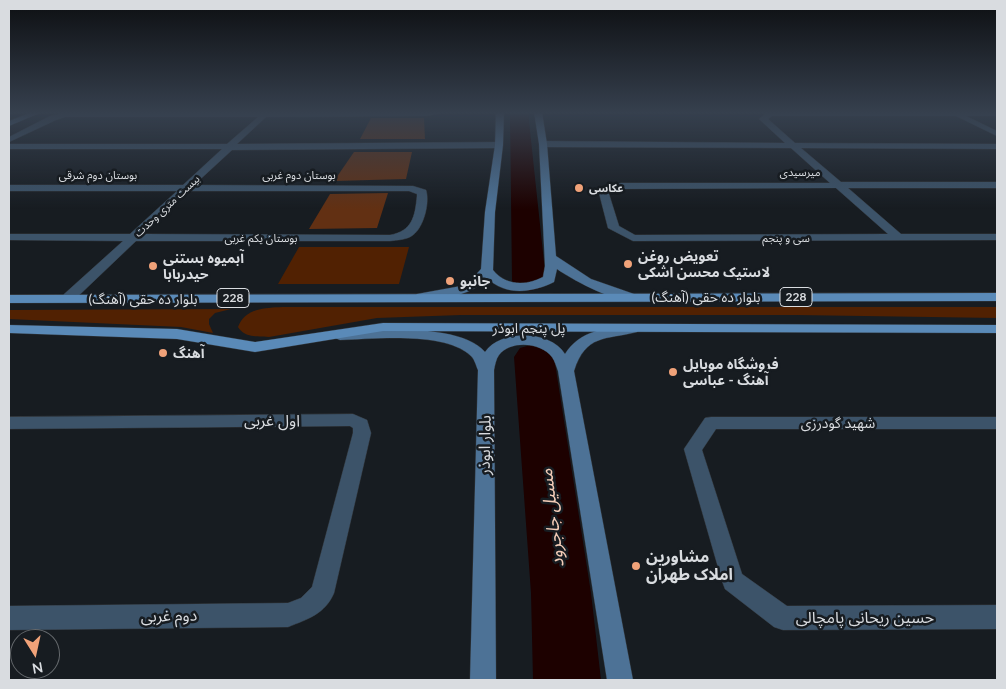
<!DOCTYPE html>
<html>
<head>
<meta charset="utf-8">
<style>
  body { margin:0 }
  #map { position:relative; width:1006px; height:689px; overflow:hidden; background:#171c21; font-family:Lato,sans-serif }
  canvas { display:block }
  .frame { position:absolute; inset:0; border:10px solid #d9dce0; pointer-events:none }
  .north { position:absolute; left:10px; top:629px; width:50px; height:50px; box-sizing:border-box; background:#171c21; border:1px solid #65696d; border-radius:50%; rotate:170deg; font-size:14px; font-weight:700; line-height:20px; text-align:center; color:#d9dce0 }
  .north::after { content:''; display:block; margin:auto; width:18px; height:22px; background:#f0a279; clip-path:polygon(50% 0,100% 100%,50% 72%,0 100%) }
</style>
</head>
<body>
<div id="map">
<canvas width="1006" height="689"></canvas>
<div class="frame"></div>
<div class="north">N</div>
</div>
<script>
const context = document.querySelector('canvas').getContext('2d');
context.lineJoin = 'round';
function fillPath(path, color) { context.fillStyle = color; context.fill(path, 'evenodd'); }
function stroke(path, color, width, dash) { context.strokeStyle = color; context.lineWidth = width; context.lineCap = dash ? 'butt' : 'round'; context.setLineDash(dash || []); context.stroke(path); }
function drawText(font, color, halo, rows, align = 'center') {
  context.font = font + ' Lato,"Noto Sans Arabic",sans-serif'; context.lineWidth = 5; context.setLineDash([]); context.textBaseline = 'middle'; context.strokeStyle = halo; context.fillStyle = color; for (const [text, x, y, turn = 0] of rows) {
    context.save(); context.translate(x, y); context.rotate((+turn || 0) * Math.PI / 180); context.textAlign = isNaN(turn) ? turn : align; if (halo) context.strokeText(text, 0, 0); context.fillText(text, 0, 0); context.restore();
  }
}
fillPath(new Path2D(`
  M 299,247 L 409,247 L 399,284 L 278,284 Z
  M 282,307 L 997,307 L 997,318 L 796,315 L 461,315 L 377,318 L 269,337 C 256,336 245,338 238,327 C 245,308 265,308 282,307 Z
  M 231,309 L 215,313 L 209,319 L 209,324 L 213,333 L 181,327 L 9,319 L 9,310 Z`), '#512102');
fillPath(new Path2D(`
  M 371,118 L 424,118 L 425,139 L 360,139 Z
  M 354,152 L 412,152 L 406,179 L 334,181 Z
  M 388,193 L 377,228 L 309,229 L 330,194 Z`), '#623013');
fillPath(new Path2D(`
  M 510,112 L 528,112 L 546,281 L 541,288 L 529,291 L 517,288 L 512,281 Z
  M 534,344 L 548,348 L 554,357 L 591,593 L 601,680 L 533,680 L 531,593 L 514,357 L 520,348 Z`), '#1d0100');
const street = new Path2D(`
  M 444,112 L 427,116 L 266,117 L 237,144 L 499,142 L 503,145 L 499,148 L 232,150 L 194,185 L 413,186 L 426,190 C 430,202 424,227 413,235 C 407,240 397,240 390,241 L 136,241 L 72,302 L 62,302 L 60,299 L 62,296 L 123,241 L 9,240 L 9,234 L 130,234 L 177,191 L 9,191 L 9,185 L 183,185 L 222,149 L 9,149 L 9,144 L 227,144 L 258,117 L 65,117 L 56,120 L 9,142 L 9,137 L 50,116 L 65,113 ZM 188,191 L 409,191 L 417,194 L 417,196 C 415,217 412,231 390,235 L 143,234 Z
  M 768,112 L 997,112 L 997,116 L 966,116 L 997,131 L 997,136 L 956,116 L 772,116 L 768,119 L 795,143 L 997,144 L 997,149 L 801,148 L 841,182 L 997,182 L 997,188 L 848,188 L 901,234 L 997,234 L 997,240 L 633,241 L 608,228 L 599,193 L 600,191 L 621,183 L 830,183 L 791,148 L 543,147 L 539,144 L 543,141 L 785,143 L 759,119 ZM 836,188 L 888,234 L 635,235 L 619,226 L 609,194 L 622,189 Z
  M 353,414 L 367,420 L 371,433 L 334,593 C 325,614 308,619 288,627 L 9,630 L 9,606 L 288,603 L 301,598 L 312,587 L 353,433 L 353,428 L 350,426 L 9,429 L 9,417 Z
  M 711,417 L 997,417 L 997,429 L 716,429 L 702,450 L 742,574 L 787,606 L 997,605 L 997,629 L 783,630 L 774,627 L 725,589 L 722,581 L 684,449 L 705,418 Z`);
const secondary = new Path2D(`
  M 32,112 L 42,112 L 9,126 L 9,121 Z
  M 496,112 L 504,112 L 503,145 L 495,212 L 493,270 C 506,286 526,286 543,277 L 545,266 L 539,144 L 534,112 L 542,112 L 547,144 L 556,256 L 591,279 L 634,294 L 636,297 L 634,300 C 617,304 571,279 557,269 L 554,282 C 532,293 505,296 487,278 C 471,297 445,297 422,301 L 417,300 L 415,297 L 417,294 L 461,286 L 470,281 L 481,269 L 485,212 L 495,145 Z
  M 632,325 L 637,326 L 639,329 L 637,332 C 605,340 586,334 574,371 L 633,680 L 607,680 L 558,371 C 556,366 555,361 552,357 C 541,342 510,340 499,355 C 496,359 495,365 494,370 L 496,680 L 470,680 L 478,370 C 476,366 475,360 471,356 C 445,331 374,339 340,340 L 335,338 L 333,335 L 335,332 L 340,330 C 375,330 461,323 485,352 C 501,329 550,330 565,354 C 580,330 606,328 632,325 Z`);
const primary = new Path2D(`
  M 997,293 L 997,301 L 9,303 L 9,295 Z
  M 383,323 L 997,325 L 997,333 L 383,331 L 255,352 L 177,339 L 9,333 L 9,325 L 177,329 L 255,342 Z`);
const highway = new Path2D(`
  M 9,112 L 13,112 L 9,115 Z`);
stroke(street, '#32373c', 1);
stroke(secondary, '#32373c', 1);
stroke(primary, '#32373c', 1);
stroke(highway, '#32373c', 1);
fillPath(street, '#3c5369');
fillPath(secondary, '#4d7296');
fillPath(primary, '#5a8ab8');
fillPath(highway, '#65a0d8');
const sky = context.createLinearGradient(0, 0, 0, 209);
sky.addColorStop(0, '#0d0f12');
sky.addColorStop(0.54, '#36404e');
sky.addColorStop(1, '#36404e00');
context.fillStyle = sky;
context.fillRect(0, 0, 1006, 209);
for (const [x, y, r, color] of [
  [579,188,5,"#f0a279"],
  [628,264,5,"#f0a279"],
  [153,266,5,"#f0a279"],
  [450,281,5,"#f0a279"],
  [163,353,5,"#f0a279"],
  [673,372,5,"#f0a279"],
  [636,566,5,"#f0a279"]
]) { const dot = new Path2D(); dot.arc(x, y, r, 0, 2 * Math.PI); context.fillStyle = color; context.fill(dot); stroke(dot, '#171c21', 2); }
drawText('11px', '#d9dce0', '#171c21', [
  ["میرسیدی",800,172],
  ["بوستان دوم شرقی",98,175],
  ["بوستان دوم غربی",299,175],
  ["بیست متری وحدت",167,206,-43],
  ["بوستان یکم غربی",261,238],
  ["سی و پنجم",786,238]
]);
drawText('bold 11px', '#d9dce0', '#171c21', [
  ["عکاسى",589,188]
], 'left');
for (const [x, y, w] of [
  [796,297,32],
  [233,298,32]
]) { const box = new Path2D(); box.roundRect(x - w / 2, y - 9.5, w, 19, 4); context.fillStyle = '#171c21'; context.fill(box); stroke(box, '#d9dce0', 1); }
drawText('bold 12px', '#d9dce0', null, [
  ["228",796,297],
  ["228",233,298]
]);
drawText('bold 14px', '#d9dce0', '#171c21', [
  ["تعویض روغن",638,256],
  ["لاستیک محسن اشکی",638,272],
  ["آبمیوه بستنی",163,258],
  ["حیدربابا",163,274],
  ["جانبو",460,281],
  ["آهنگ",173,353],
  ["فروشگاه موبایل",683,364],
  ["آهنگ - عباسی",683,380]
], 'left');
drawText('14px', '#d9dce0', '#171c21', [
  ["بلوار ده حقی (آهنگ)",706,297],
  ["بلوار ده حقی (آهنگ)",143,299],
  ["پل پنجم ابوذر",529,328],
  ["شهید گودرزی",838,423]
]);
drawText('16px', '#d9dce0', '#171c21', [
  ["اول غربی",272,421],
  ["بلوار ابوذر",485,445,-89],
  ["دوم غربی",169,616,-1],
  ["حسین ریحانی پامچالی",865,618]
]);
drawText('bold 16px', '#d9dce0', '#171c21', [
  ["مشاورین",646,557],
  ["املاک طهران",646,575]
], 'left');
drawText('italic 18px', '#f5cdb8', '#171c21', [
  ["مسیل جاجرود",552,518,-97]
]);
</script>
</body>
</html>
